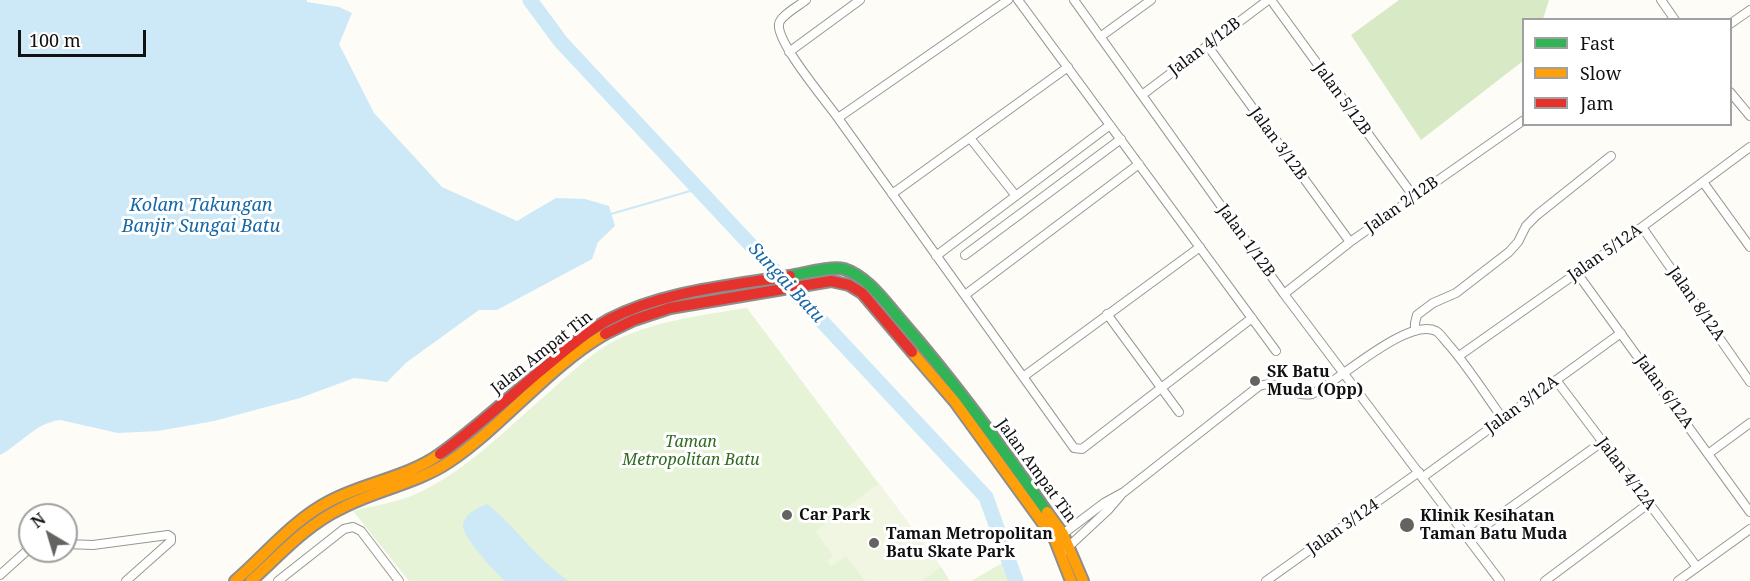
<!DOCTYPE html>
<html>
<head>
<meta charset="utf-8">
<style>
  body { margin:0 }
  #map { position:relative; width:1750px; height:581px; overflow:hidden; background:#fdfcf7; font-family:"Noto Serif",serif }
  canvas { display:block }
  .legend { position:absolute; left:1522px; top:18px; width:210px; height:108px; box-sizing:border-box; background:#fff; border:2px solid #a0a0a0; margin:0; padding:8px 10px; list-style:none; font-size:18px; color:#111 }
  .legend li { display:flex; align-items:center; gap:12px; height:30px }
  .legend b { width:30px; border:2px solid #a0a0a0 }
  .north { position:absolute; left:18px; top:503px; width:60px; height:60px; box-sizing:border-box; background:#fff; border:2px solid #a0a0a0; border-radius:50%; rotate:322deg; font-size:16px; font-weight:700; line-height:24px; text-align:center; color:#111 }
  .north::after { content:''; display:block; margin:auto; width:21px; height:27px; background:#646362; clip-path:polygon(50% 0,100% 100%,50% 72%,0 100%) }
  .scale { position:absolute; left:18px; top:30px; width:128px; height:27px; box-sizing:border-box; border:3px solid #111; border-top:0; padding-left:8px; font-size:18px; line-height:21px; white-space:nowrap; color:#111; -webkit-text-stroke:4px #fff; paint-order:stroke }
</style>
</head>
<body>
<div id="map">
<canvas width="1750" height="581"></canvas>
<ul class="legend">
<li><b style="height:8px;background:#30b455"></b>Fast</li>
<li><b style="height:8px;background:#ff9f0a"></b>Slow</li>
<li><b style="height:8px;background:#e5322d"></b>Jam</li>
</ul>
<div class="north">N</div>
<div class="scale">100 m</div>
</div>
<script>
const context = document.querySelector('canvas').getContext('2d');
context.lineJoin = 'round';
function fillPath(path, color) { context.fillStyle = color; context.fill(path, 'evenodd'); }
function stroke(path, color, width, dash) { context.strokeStyle = color; context.lineWidth = width; context.lineCap = dash ? 'butt' : 'round'; context.setLineDash(dash || []); context.stroke(path); }
function drawText(font, color, halo, rows, align = 'center') {
  context.font = font + ' "Noto Serif",serif'; context.lineWidth = 6; context.setLineDash([]); context.textBaseline = 'middle'; context.strokeStyle = halo; context.fillStyle = color; for (const [text, x, y, turn = 0] of rows) {
    context.save(); context.translate(x, y); context.rotate((+turn || 0) * Math.PI / 180); context.textAlign = isNaN(turn) ? turn : align; if (halo) context.strokeText(text, 0, 0); context.fillText(text, 0, 0); context.restore();
  }
}
fillPath(new Path2D(`
  M 747,308 L 941,567 L 950,581 L 409,581 L 353,511 C 372,506 393,503 411,496 C 461,476 505,430 546,395 C 566,377 590,354 614,341 C 654,321 703,315 747,308 Z
  M 1004,562 L 1010,581 L 971,581 Z`), '#e7f3d7');
fillPath(new Path2D(`
  M 1399,0 L 1549,0 L 1543,19 L 1524,20 L 1523,61 L 1421,140 L 1351,35 Z`), '#d8eac5');
fillPath(new Path2D(`
  M 879,483 L 941,567 L 922,581 L 865,581 L 846,556 L 831,567 L 827,561 L 833,556 L 815,531 Z`), '#f0f6e1');
fillPath(new Path2D(`
  M 0,0 L 307,0 L 307,2 L 339,7 L 352,13 L 339,44 L 374,113 L 442,187 L 517,221 L 556,198 L 585,199 L 609,206 L 615,226 L 598,242 L 592,259 L 497,310 L 479,310 L 407,362 L 387,382 L 354,378 L 300,398 L 214,421 L 158,431 L 118,433 L 60,420 C 35,423 21,444 0,455 Z
  M 487,504 C 517,528 536,559 569,581 L 505,581 C 496,573 462,537 463,525 C 465,513 478,508 487,504 Z`), '#cde8f7');
stroke(new Path2D(`
  M 611,214 L 697,189`), '#cde8f7', 2);
stroke(new Path2D(`
  M 530,0 L 561,42 L 986,497 L 1016,581`), '#cde8f7', 15);
const street = new Path2D(`
  M 806,0 C 800,5 780,16 779,24 C 776,42 826,101 838,118
  M 1008,0 L 838,118 L 1074,448 L 1082,449 L 1252,318
  M 1018,0 L 1276,351
  M 1074,0 L 1284,294 L 1500,581
  M 1271,0 L 1414,197
  M 1661,0 L 1675,20
  M 1730,24 L 1750,10
  M 1100,37 L 1151,0
  M 1207,45 L 1350,242
  M 789,52 L 860,0
  M 1730,92 L 1750,116
  M 1142,95 L 1268,0
  M 970,138 L 1016,196
  M 1703,182 L 1750,247
  M 892,194 L 1068,67
  M 1642,227 L 1750,382
  M 965,255 L 1121,139
  M 936,256 L 1110,125
  M 1577,273 L 1750,512
  M 1284,294 L 1350,242 L 1524,120
  M 965,295 L 1139,164
  M 1107,314 L 1179,412
  M 1415,331 L 1415,323 L 1417,315 L 1433,303 L 1456,293 L 1509,252 L 1518,242 L 1526,226 L 1537,215 L 1611,156
  M 1459,356 L 1642,227 L 1750,147
  M 1023,377 L 1200,247
  M 1556,380 L 1697,567
  M 1708,454 L 1750,423
  M 1423,477 L 1621,333
  M 1059,537 L 1104,503 L 1124,492 L 1259,386 C 1278,379 1293,398 1312,394 C 1339,381 1407,317 1436,331 C 1441,334 1445,341 1449,345 C 1469,368 1485,394 1503,419
  M 1468,538 L 1602,442
  M 66,544 L 93,545 L 168,535 L 171,537 L 171,541 L 126,581
  M 1065,550 L 1109,509 L 1121,495
  M 0,575 L 30,548
  M 278,581 L 344,529 L 353,527 L 361,531 L 399,581
  M 1266,581 L 1419,472
  M 1545,581 L 1648,504
  M 1678,581 L 1750,529`);
const fast = new Path2D(`
  M 790,276 C 803,274 831,266 844,269 C 869,277 887,305 904,324 C 956,384 1002,447 1047,512`);
const slow = new Path2D(`
  M 912,352 L 955,402 L 1055,540 L 1071,581
  M 1047,512 L 1063,534 L 1083,581
  M 235,581 C 266,554 293,520 330,501 C 366,482 406,478 440,454
  M 251,581 C 279,556 305,526 340,509 C 375,490 416,484 449,462 C 505,424 547,368 605,334`);
const jam = new Path2D(`
  M 605,334 L 634,320 L 670,308 L 831,281 L 849,285 L 862,293 L 912,352
  M 440,454 C 475,429 506,400 539,372 C 561,354 583,334 608,320 C 663,291 729,286 790,276`);
stroke(street, '#979795', 10);
stroke(fast, '#8e8d8b', 14);
stroke(slow, '#8e8d8b', 14);
stroke(jam, '#8e8d8b', 14);
stroke(street, '#fffffe', 8);
stroke(fast, '#30b455', 10);
stroke(slow, '#ff9f0a', 10);
stroke(jam, '#e5322d', 10);
for (const [x, y, r, color] of [
  [1255,381,6,"#646362"],
  [787,515,6,"#646362"],
  [1407,525,8,"#646362"],
  [874,543,6,"#646362"]
]) { const dot = new Path2D(); dot.arc(x, y, r, 0, 2 * Math.PI); context.fillStyle = color; context.fill(dot); stroke(dot, '#fff', 2); }
drawText('16px', '#111', '#fff', [
  ["Jalan 4/12B",1205,47,-37],
  ["Jalan 5/12B",1342,99,54],
  ["Jalan 3/12B",1278,144,54],
  ["Jalan 2/12B",1402,205,-35],
  ["Jalan 1/12B",1246,241,54],
  ["Jalan 5/12A",1605,253,-35],
  ["Jalan 8/12A",1696,304,55],
  ["Jalan Ampat Tin",542,353,-38],
  ["Jalan 6/12A",1664,392,54],
  ["Jalan 3/12A",1522,405,-36],
  ["Jalan Ampat Tin",1036,471,54],
  ["Jalan 4/12A",1626,474,53],
  ["Jalan 3/124",1343,527,-35]
]);
drawText('bold 16px', '#111', '#fff', [
  ["SK Batu",1267,372],
  ["Muda (Opp)",1267,390],
  ["Car Park",799,515],
  ["Klinik Kesihatan",1420,516],
  ["Taman Batu Muda",1420,534],
  ["Taman Metropolitan",886,534],
  ["Batu Skate Park",886,552]
], 'left');
drawText('italic 16px', '#2f6b1f', '#fff', [
  ["Taman",691,442],
  ["Metropolitan Batu",691,460]
]);
drawText('italic 18px', '#1768a6', '#fff', [
  ["Kolam Takungan",201,206],
  ["Banjir Sungai Batu",201,227],
  ["Sungai Batu",786,283,47]
]);
</script>
</body>
</html>
